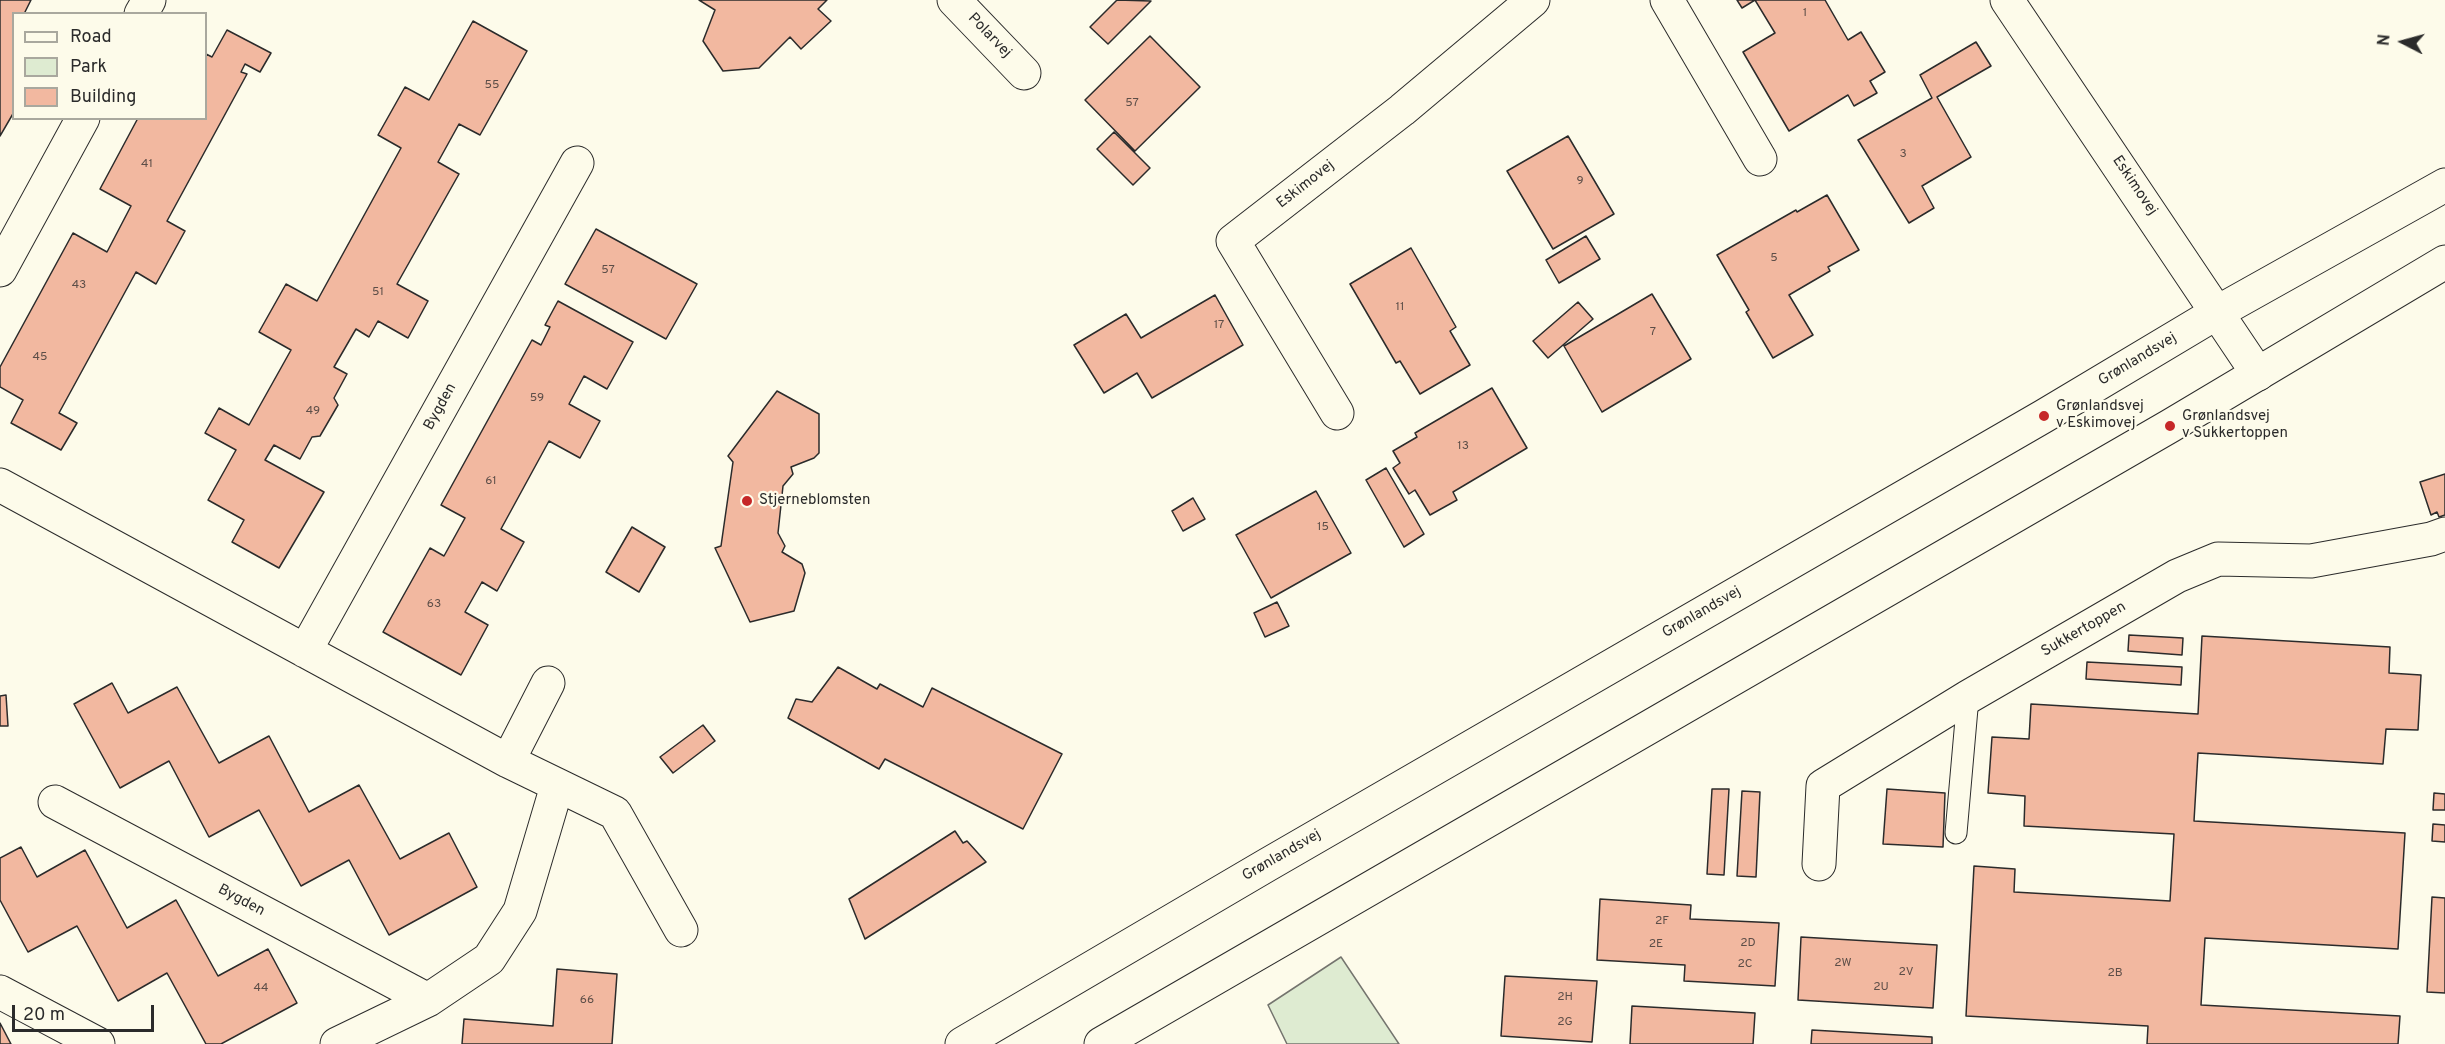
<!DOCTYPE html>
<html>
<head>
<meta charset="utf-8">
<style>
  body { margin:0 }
  #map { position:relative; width:2445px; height:1044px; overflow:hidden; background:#fdfbea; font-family:Overpass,sans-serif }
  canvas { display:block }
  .legend { position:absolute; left:12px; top:12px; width:195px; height:108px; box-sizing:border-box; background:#fdfbea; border:2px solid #a9a89e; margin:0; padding:8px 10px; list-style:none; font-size:18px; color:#2b2b2b }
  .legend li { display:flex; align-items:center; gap:12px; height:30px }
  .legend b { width:30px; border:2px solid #a9a89e }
  .north { position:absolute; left:2373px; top:12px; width:60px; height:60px; -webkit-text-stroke:4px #fdfbea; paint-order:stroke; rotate:276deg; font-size:16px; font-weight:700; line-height:24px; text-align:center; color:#2b2b2b }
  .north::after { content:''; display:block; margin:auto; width:21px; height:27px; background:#2b2b2b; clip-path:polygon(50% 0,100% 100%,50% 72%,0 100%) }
  .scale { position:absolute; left:12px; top:1005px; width:142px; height:27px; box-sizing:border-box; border:3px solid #2b2b2b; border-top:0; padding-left:8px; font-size:18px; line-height:21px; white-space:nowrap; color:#2b2b2b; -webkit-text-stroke:4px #fdfbea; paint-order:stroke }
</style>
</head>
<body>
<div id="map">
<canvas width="2445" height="1044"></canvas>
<ul class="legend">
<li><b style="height:8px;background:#fdfbea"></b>Road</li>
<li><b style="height:16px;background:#deebd1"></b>Park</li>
<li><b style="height:16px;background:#f2b8a0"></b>Building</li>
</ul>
<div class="north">N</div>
<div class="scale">20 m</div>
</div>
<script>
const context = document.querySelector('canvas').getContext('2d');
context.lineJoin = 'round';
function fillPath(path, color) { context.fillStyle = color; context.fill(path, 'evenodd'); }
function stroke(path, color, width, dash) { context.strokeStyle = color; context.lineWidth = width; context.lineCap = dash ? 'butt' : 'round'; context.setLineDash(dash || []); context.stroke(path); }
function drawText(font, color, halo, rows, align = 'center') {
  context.font = font + ' Overpass,sans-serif'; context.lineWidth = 4.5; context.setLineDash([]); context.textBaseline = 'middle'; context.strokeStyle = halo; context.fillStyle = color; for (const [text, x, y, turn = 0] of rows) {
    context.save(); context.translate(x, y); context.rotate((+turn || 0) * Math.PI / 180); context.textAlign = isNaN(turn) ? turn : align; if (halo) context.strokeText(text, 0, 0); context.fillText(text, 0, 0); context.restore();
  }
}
const green = new Path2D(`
  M 1341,957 L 1399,1044 L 1287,1044 L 1268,1005 Z`);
fillPath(green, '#deebd1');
stroke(green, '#74746e', 1.5);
const building = new Path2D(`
  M 0,0 L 31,0 L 24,14 L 14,14 L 14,112 L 0,136 Z
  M 699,0 L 827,0 L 818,9 L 831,21 L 801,49 L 790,37 L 759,68 L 723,71 L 703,41 L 715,10 Z
  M 1117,0 L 1151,1 L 1108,44 L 1090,27 Z
  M 1737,0 L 1825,0 L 1848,40 L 1861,32 L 1885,72 L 1870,81 L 1877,93 L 1854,106 L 1848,95 L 1789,131 L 1743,52 L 1775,33 L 1755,0 L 1742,8 Z
  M 473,21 L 527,51 L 480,135 L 459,124 L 438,162 L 459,174 L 397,284 L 428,301 L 408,338 L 378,321 L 369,337 L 356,329 L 334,367 L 347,374 L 334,398 L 338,405 L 320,436 L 312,437 L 300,459 L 274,445 L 265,460 L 324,492 L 279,568 L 232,542 L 244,520 L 208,500 L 236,450 L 205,433 L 219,408 L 249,425 L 291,350 L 259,332 L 286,284 L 317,301 L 401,148 L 378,135 L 405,87 L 429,100 Z
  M 227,30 L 271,53 L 260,72 L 245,64 L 241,72 L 247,74 L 167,221 L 185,231 L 156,284 L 136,272 L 59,413 L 77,423 L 61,450 L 11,423 L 23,400 L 0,387 L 0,367 L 73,233 L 107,252 L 131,206 L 100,189 L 138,118 L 206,118 L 206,54 L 212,57 Z
  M 1150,36 L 1200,87 L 1135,151 L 1085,100 Z
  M 1976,42 L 1991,66 L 1937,97 L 1971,157 L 1922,186 L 1934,208 L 1909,223 L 1858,140 L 1932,98 L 1920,75 Z
  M 1114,132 L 1150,168 L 1133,185 L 1097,149 Z
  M 1568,136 L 1614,214 L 1553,249 L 1507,171 Z
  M 1827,195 L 1859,250 L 1828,267 L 1830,271 L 1789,295 L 1813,335 L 1773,358 L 1746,312 L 1749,310 L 1717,255 L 1796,210 L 1797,212 Z
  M 596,229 L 697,284 L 666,339 L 565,284 Z
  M 1586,236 L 1600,259 L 1559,283 L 1546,260 Z
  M 1411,248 L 1456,327 L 1450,331 L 1470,365 L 1420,394 L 1400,361 L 1396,363 L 1350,284 Z
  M 1652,294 L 1691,359 L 1602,412 L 1564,346 Z
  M 1215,295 L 1243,345 L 1152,398 L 1137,373 L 1104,393 L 1074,345 L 1126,314 L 1141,338 Z
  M 558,301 L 633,342 L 607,389 L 584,376 L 569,404 L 600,421 L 580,458 L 549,441 L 501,529 L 524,542 L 497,591 L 482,582 L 465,612 L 488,625 L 461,675 L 383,632 L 430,548 L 444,556 L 465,518 L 441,505 L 532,340 L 541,345 L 550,327 L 545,325 Z
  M 1578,302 L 1593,319 L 1548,358 L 1533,341 Z
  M 1492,388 L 1527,448 L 1453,492 L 1457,500 L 1430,515 L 1415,490 L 1409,494 L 1393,468 L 1400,463 L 1393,451 L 1417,437 L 1415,433 Z
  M 777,391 L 819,414 L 819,453 L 814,458 L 791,467 L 793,474 L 783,486 L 778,533 L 785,546 L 782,552 L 802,564 L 805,573 L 794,611 L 750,622 L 715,548 L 721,546 L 733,462 L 728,456 Z
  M 1386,468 L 1424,534 L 1404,547 L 1366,480 Z
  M 2445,474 L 2445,515 L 2439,517 L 2437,512 L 2431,515 L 2420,482 Z
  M 1316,491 L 1351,553 L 1271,598 L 1236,535 Z
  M 1193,498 L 1205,519 L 1183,531 L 1172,511 Z
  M 632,527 L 665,547 L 639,592 L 606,572 Z
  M 1277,602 L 1289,626 L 1265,637 L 1254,613 Z
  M 2129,635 L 2183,638 L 2182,655 L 2128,651 Z
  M 2202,636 L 2390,647 L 2389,673 L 2421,675 L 2418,730 L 2386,729 L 2383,764 L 2198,753 L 2194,821 L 2405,833 L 2398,949 L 2205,938 L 2201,1005 L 2400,1016 L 2398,1044 L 2147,1044 L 2148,1026 L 1966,1016 L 1974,866 L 2015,869 L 2014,892 L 2170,901 L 2174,834 L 2024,826 L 2025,796 L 1988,793 L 1992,737 L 2029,739 L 2031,704 L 2198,714 Z
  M 2087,662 L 2182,667 L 2181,685 L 2086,679 Z
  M 838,667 L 877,689 L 880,684 L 923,707 L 932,688 L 1062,754 L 1023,829 L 885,759 L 879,769 L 788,718 L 796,699 L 812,702 Z
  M 112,683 L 128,713 L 177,687 L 219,763 L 269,736 L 309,812 L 359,785 L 400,859 L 449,833 L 477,887 L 389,935 L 349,860 L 301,886 L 259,810 L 209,837 L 169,761 L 120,788 L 74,704 Z
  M 6,695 L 8,726 L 0,726 L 0,696 Z
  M 703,725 L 715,741 L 673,773 L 660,757 Z
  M 1712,789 L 1729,789 L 1724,875 L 1707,874 Z
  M 1887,789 L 1945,793 L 1943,847 L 1883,844 Z
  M 1742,791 L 1760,792 L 1756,877 L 1737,876 Z
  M 2434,793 L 2445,794 L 2445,810 L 2433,810 Z
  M 2433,824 L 2445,825 L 2445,842 L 2432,841 Z
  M 955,831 L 963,843 L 967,841 L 986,862 L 865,939 L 849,899 Z
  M 21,847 L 37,877 L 85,850 L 127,928 L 176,900 L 218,976 L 268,949 L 297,1003 L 221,1044 L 206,1044 L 167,973 L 118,1001 L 77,926 L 28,952 L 0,900 L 0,858 Z
  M 2432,897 L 2445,898 L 2445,993 L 2427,992 Z
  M 1600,899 L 1691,905 L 1690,919 L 1779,923 L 1775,986 L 1684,981 L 1685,965 L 1597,960 Z
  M 1801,937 L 1937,945 L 1933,1008 L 1798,1000 Z
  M 557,969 L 617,974 L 612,1044 L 462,1044 L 464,1019 L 553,1026 Z
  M 1505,976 L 1597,981 L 1592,1042 L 1501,1036 Z
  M 1632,1006 L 1755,1013 L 1753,1044 L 1630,1044 Z
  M 0,1023 L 11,1044 L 0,1044 Z
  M 1812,1030 L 1932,1037 L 1932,1044 L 1811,1044 Z`);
fillPath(building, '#f2b8a0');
stroke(building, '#2b2b2b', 1.5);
const lane = new Path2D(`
  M 1956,833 L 1968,697`);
const street = new Path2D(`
  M 954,0 L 1024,73
  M 1667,0 L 1760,159
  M 2007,0 L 2258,374
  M 141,14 L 149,0
  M 0,270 L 83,118
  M 1337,413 L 1233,241 L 1402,110 L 1533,0
  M 0,485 L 508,761 L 615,813 L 681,930
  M 305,651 L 577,163
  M 508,761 L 548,683
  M 55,802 L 428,1000
  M 1819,864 L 1823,786 L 1968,697 L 2177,576 L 2218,559 L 2311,561 L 2431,539 L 2445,534
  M 0,992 L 98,1044
  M 337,1044 L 428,1000 L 489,959 L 520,911 L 557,786`);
const secondary = new Path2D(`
  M 962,1044 L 1267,865 L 2044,416 L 2218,312 L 2445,185
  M 1101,1044 L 2170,426 L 2445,262`);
stroke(lane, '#2b2b2b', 23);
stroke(street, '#2b2b2b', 35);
stroke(secondary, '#2b2b2b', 35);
stroke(lane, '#fdfbea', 21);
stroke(street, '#fdfbea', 33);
stroke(secondary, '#fdfbea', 33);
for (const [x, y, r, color] of [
  [2044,416,6,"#c62828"],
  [2170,426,6,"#c62828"],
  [747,501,6,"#c62828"]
]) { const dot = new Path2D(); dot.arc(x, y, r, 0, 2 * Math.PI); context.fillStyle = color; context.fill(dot); stroke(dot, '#fdfbea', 2); }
drawText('12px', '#5d4e48', null, [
  ["1",1805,14],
  ["55",492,86],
  ["57",1132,104],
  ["3",1903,155],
  ["41",147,165],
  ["9",1580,182],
  ["5",1774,259],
  ["57",608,271],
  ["43",79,286],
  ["51",378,293],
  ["11",1400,308],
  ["17",1219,326],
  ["7",1653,333],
  ["45",40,358],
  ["59",537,399],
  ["49",313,412],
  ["13",1463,447],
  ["61",491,482],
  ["15",1323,528],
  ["63",434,605],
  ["2F",1662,922],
  ["2D",1748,944],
  ["2E",1656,945],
  ["2W",1843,964],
  ["2C",1745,965],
  ["2V",1906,973],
  ["2B",2115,974],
  ["2U",1881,988],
  ["44",261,989],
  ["2H",1565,998],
  ["66",587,1001],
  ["2G",1565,1023]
]);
drawText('15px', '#2b2b2b', '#fdfbea', [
  ["Polarvej",989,36,46],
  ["Eskimovej",1306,185,-38],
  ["Eskimovej",2134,186,56],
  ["Grønlandsvej",2138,360,-31],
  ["Bygden",441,407,-61],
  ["Grønlandsvej",1702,613,-30],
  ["Sukkertoppen",2084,630,-30],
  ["Grønlandsvej",1282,856,-30],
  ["Bygden",241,901,28]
]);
drawText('15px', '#2b2b2b', '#fdfbea', [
  ["Grønlandsvej",2056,407],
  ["v Eskimovej",2056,424],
  ["Grønlandsvej",2182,417],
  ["v Sukkertoppen",2182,434],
  ["Stjerneblomsten",759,501]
], 'left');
</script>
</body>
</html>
